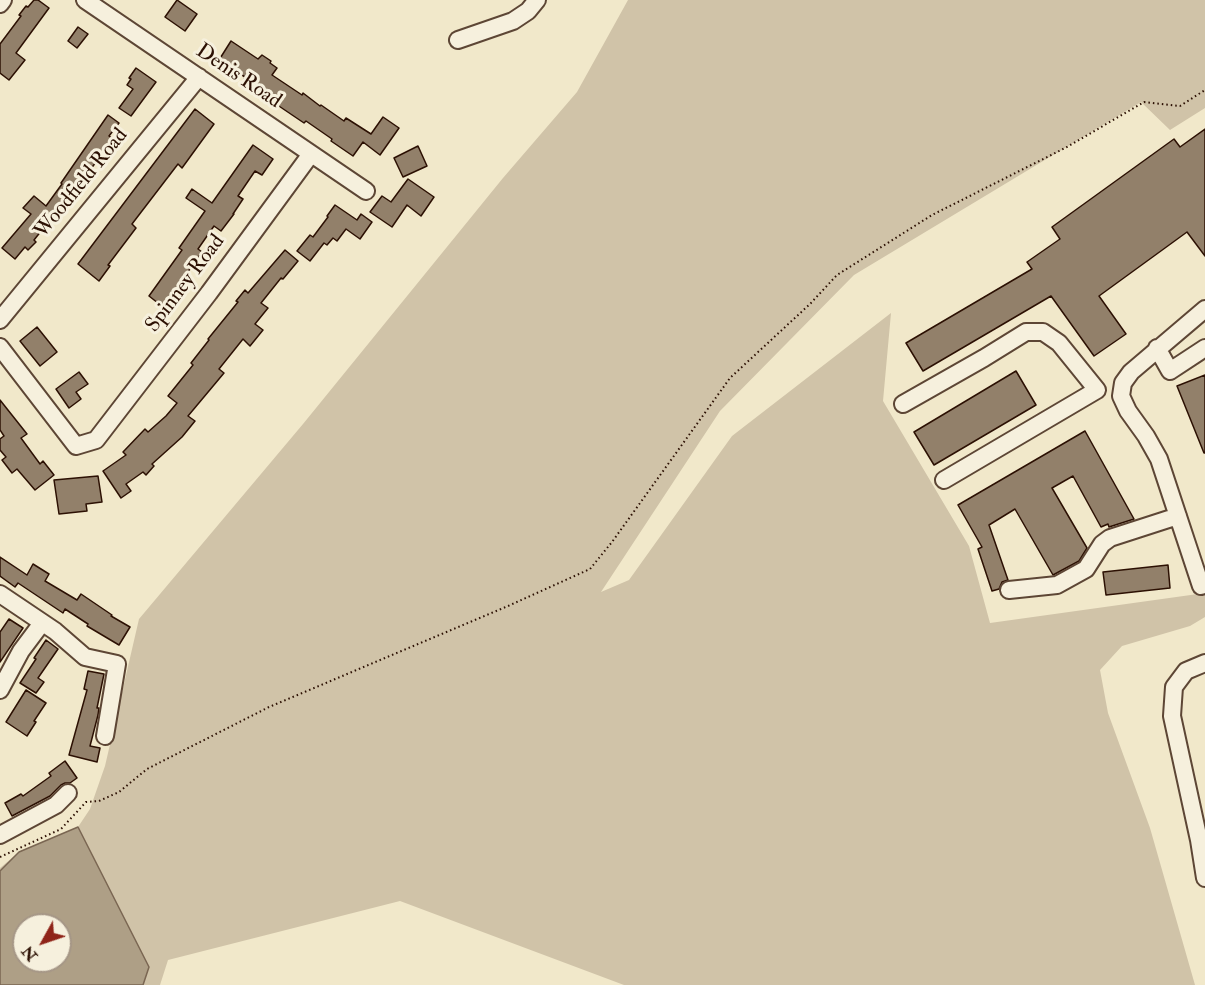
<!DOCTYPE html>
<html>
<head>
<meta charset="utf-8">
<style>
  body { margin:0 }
  #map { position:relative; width:1205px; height:985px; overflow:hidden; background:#f1e8ca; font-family:"IM FELL Double Pica",serif }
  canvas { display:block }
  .north { position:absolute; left:12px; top:913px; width:60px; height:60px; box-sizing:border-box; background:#f6f0dd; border:2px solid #a59686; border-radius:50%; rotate:230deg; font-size:16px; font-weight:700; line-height:24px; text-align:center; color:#2c1003 }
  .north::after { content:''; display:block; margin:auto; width:21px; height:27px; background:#8f2418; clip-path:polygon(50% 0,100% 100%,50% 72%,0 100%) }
</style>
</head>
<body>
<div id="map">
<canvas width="1205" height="985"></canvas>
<div class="north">N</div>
</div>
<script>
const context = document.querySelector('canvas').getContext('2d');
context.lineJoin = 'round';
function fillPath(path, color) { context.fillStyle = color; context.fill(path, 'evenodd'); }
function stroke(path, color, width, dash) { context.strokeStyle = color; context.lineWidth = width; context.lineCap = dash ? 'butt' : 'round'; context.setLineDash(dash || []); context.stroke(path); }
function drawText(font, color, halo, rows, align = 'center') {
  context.font = font + ' "IM FELL Double Pica",serif'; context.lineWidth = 6; context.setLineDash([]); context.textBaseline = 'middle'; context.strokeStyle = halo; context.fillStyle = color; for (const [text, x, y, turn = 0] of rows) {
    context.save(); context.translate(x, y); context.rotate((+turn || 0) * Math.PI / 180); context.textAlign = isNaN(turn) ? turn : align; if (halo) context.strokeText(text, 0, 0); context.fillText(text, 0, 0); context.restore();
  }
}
fillPath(new Path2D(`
  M 628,0 L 1205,0 L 1205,108 L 1170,130 L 1141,102 L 854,275 L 720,411 L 601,592 L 629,580 L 732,436 L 891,313 L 883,401 L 969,546 L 990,623 L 1205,593 L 1205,617 L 1190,626 L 1122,646 L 1100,670 L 1108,713 L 1150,828 L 1195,985 L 624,985 L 400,901 L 168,960 L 160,985 L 0,985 L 0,868 L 19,852 L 78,827 L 90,809 L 105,766 L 139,619 L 303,424 L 503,178 L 577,92 ZM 24,925 L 60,925 L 60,961 L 24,961 Z`), '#d0c3a8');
const water = new Path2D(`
  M 78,827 L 149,967 L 143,985 L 0,985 L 0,871 L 19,852 ZM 24,925 L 60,925 L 60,961 L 24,961 Z`);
fillPath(water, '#ae9f86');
stroke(water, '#7a6652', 1.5);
const building = new Path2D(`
  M 34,0 L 38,0 L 49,8 L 16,53 L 25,60 L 9,80 L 0,73 L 0,44 L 21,16 L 19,15 L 26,6 L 28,7 Z
  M 177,0 L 197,14 L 185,31 L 165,17 Z
  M 78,27 L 88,34 L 77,48 L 68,41 Z
  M 231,41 L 258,59 L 262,55 L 271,61 L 270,63 L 277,68 L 272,75 L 302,95 L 303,93 L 320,106 L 321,105 L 344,121 L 346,118 L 371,134 L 383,117 L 399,128 L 380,155 L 363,142 L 353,156 L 331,141 L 332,139 L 306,121 L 304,123 L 267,98 L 268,96 L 244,79 L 245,77 L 219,60 Z
  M 136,68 L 156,82 L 131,116 L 119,108 L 133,89 L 127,85 L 131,79 L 129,78 Z
  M 195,109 L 214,124 L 182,168 L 178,164 L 132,224 L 136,228 L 108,265 L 110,266 L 99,281 L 78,264 Z
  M 108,115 L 119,123 L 109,136 L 113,139 L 59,212 L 57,211 L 34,240 L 36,242 L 28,250 L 25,247 L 15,259 L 2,248 L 31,214 L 23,208 L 34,196 L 46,206 L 62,184 L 61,183 Z
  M 1205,129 L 1205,256 L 1187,232 L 1099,296 L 1126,334 L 1094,356 L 1051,296 L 923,371 L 906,343 L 1032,269 L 1027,262 L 1060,239 L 1052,227 L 1174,139 L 1180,147 Z
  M 253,145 L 273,159 L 262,175 L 255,171 L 238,196 L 243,199 L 233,214 L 234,214 L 221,231 L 214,226 L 198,249 L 202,252 L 163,307 L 149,296 L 182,250 L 179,248 L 205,211 L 186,198 L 192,189 L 212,203 Z
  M 418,146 L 427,166 L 403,177 L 394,158 Z
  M 408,179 L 434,197 L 421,216 L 407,205 L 392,227 L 370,212 L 382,196 L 391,202 Z
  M 335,205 L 357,220 L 361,214 L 372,222 L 360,239 L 346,229 L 337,241 L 333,238 L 327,245 L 324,243 L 310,261 L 297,251 L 310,235 L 313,237 L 328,217 L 327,216 Z
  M 285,250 L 298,261 L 283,279 L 281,278 L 261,303 L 268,308 L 255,324 L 263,330 L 250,346 L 243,339 L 219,369 L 224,373 L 188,416 L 195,421 L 182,437 L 152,464 L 154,466 L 146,475 L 143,472 L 126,484 L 131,491 L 121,498 L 103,471 L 126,455 L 123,452 L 145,429 L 148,432 L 166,416 L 177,403 L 168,396 L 193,365 L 191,363 L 209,340 L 208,339 L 238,302 L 236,301 L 245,290 L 248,293 Z
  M 37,327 L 57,352 L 40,366 L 20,341 Z
  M 1016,371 L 1036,405 L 934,465 L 914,432 Z
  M 79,372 L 88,384 L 76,392 L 81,399 L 69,408 L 56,389 Z
  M 1205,375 L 1205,453 L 1204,453 L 1177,386 Z
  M 0,400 L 27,434 L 21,438 L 40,464 L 43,461 L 54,475 L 35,490 L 17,469 L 12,473 L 2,460 L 6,457 L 0,450 L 0,439 L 4,436 L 0,430 Z
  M 1085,431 L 1134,519 L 1109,527 L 1108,524 L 1101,527 L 1073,476 L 1052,488 L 1087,548 L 1079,561 L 1053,575 L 1015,509 L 989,525 L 1008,580 L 1002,582 L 999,589 L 992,591 L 978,549 L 982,547 L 958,505 Z
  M 98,476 L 102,502 L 86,504 L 87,511 L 59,514 L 54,480 Z
  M 0,557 L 27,575 L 33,564 L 49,574 L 45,581 L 77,600 L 81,594 L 112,615 L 111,616 L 130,627 L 119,645 L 87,626 L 88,624 L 65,609 L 63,613 L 18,583 L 15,587 L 0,576 Z
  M 1168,565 L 1170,588 L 1106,595 L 1103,572 Z
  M 9,619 L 23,628 L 0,662 L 0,632 Z
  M 46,640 L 58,649 L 38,678 L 44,682 L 36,693 L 20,683 L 36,659 L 34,658 Z
  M 88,671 L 104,674 L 97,708 L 99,708 L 98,715 L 90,746 L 100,748 L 97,762 L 69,755 L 87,690 L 84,689 Z
  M 26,690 L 46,703 L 34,721 L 36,722 L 27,736 L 6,722 Z
  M 65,761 L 77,778 L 70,783 L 65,783 L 61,785 L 50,796 L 12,816 L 5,803 L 21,794 L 23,796 L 51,776 L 49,773 Z`);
fillPath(building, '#92806a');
stroke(building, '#2c1003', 1.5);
const minor = new Path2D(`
  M 85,0 L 366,191
  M 0,4 L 3,0
  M 458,40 L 513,21 L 528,11 L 537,0
  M 0,320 L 199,77
  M 0,347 L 76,446 L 96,440 L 209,293 L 311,154
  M 1157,348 L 1170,371 L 1205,348
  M 903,404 L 984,358 L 1026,332 L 1043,332 L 1059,343 L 1097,390 L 944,480
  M 1201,586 L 1159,459 L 1146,436 L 1128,411 L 1121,396 L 1123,383 L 1131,372 L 1205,309
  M 1009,590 L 1057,585 L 1086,569 L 1102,544 L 1110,538 L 1178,516
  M 0,594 L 55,631 L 85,657 L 117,664 L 105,736
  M 1205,663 L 1186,671 L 1174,687 L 1172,716 L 1199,840 L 1205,878
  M 0,690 L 21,651 L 42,623
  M 0,835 L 56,805 L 68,793`);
stroke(minor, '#5d4635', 20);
stroke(new Path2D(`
  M 0,857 L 61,829 L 86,802 L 99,801 L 119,792 L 147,769 L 269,707 L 508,606 L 590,569 L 612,542 L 730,378 L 810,304 L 837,275 L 932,215 L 1067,147 L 1144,102 L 1180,106 L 1205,90`), '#2c1003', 2, [1.5, 3]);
stroke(minor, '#f6f0dd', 16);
drawText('21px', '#2c1003', '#f6f0dd', [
  ["Denis Road",238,77,34],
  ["Woodfield Road",82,184,-51],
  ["Spinney Road",186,284,-53]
]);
</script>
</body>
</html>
